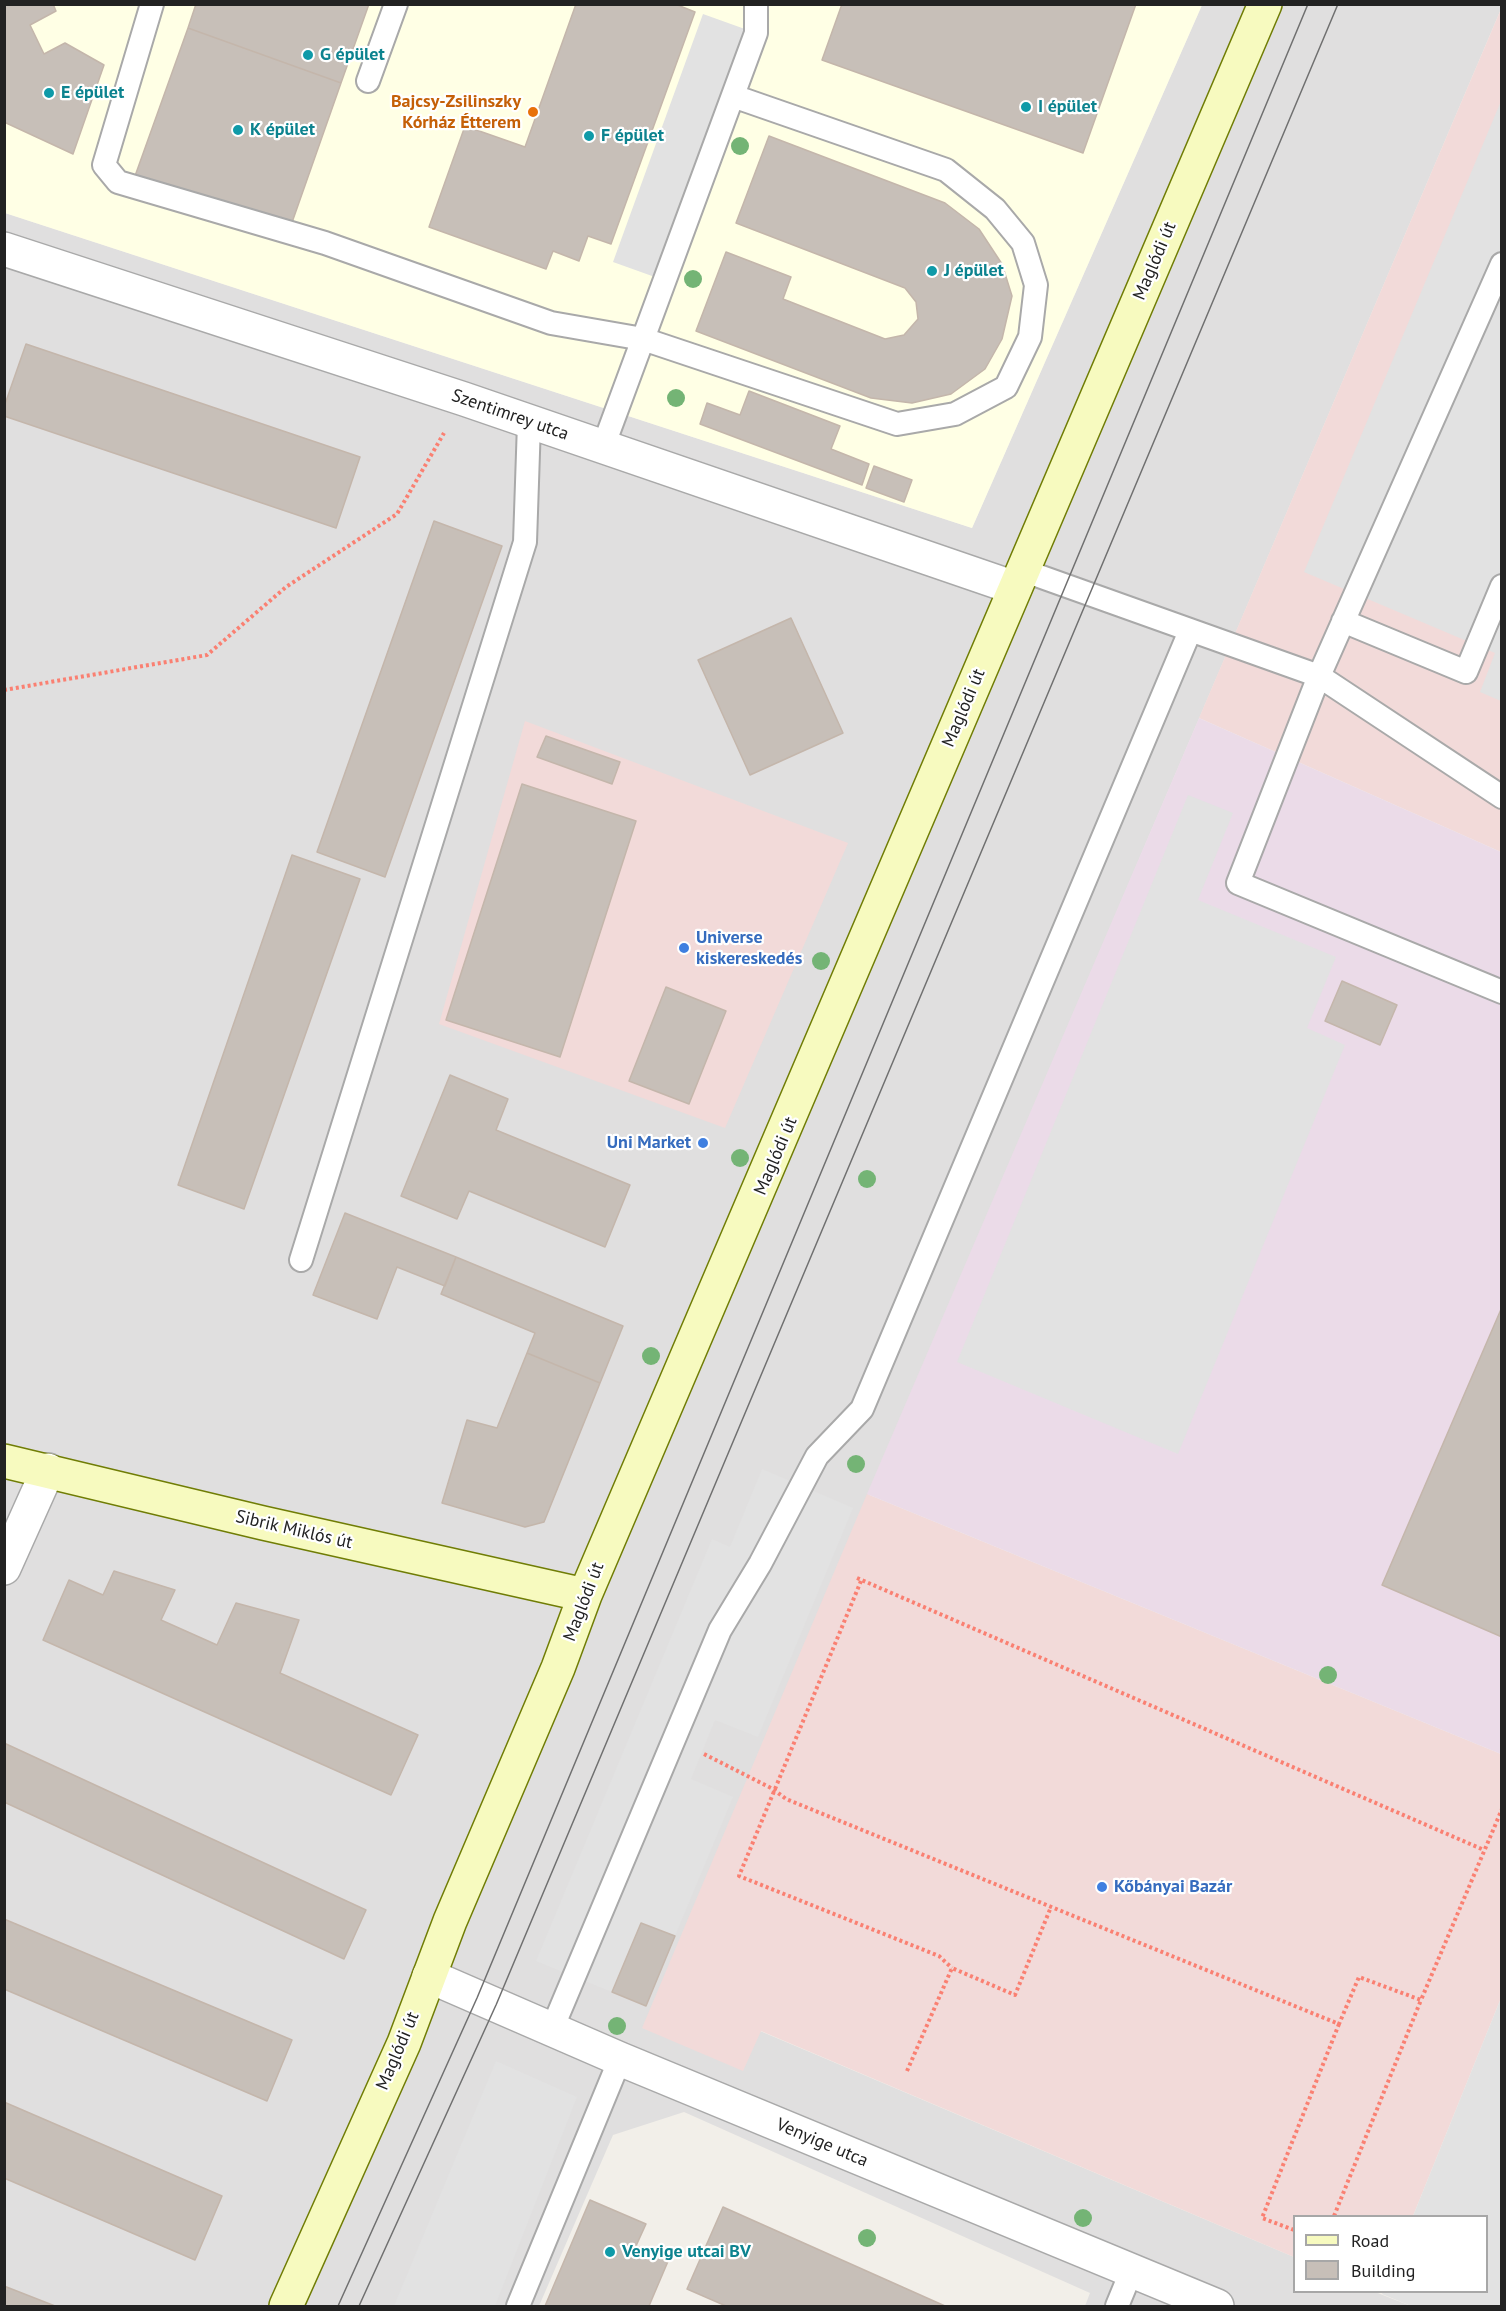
<!DOCTYPE html>
<html>
<head>
<meta charset="utf-8">
<style>
  body { margin:0 }
  #map { position:relative; width:1506px; height:2311px; overflow:hidden; background:#f2efe9; font-family:"PT Sans",sans-serif }
  canvas { display:block }
  .frame { position:absolute; inset:0; border:6px solid #222; pointer-events:none }
  .legend { position:absolute; left:1293px; top:2215px; width:195px; height:78px; box-sizing:border-box; background:#fff; border:2px solid #a7a7a7; margin:0; padding:8px 10px; list-style:none; font-size:18px; color:#222 }
  .legend li { display:flex; align-items:center; gap:12px; height:30px }
  .legend b { width:30px; border:2px solid #a7a7a7 }
</style>
</head>
<body>
<div id="map">
<canvas width="1506" height="2311"></canvas>
<div class="frame"></div>
<ul class="legend">
<li><b style="height:8px;background:#f7fabf"></b>Road</li>
<li><b style="height:16px;background:#c7bfb8"></b>Building</li>
</ul>
</div>
<script>
const context = document.querySelector('canvas').getContext('2d');
context.lineJoin = 'round';
function fillPath(path, color) { context.fillStyle = color; context.fill(path, 'evenodd'); }
function stroke(path, color, width, dash) { context.strokeStyle = color; context.lineWidth = width; context.lineCap = dash ? 'butt' : 'round'; context.setLineDash(dash || []); context.stroke(path); }
function drawText(font, color, halo, rows, align = 'center') {
  context.font = font + ' "PT Sans",sans-serif'; context.lineWidth = 4.5; context.setLineDash([]); context.textBaseline = 'middle'; context.strokeStyle = halo; context.fillStyle = color; for (const [text, x, y, turn = 0] of rows) {
    context.save(); context.translate(x, y); context.rotate((+turn || 0) * Math.PI / 180); context.textAlign = isNaN(turn) ? turn : align; if (halo) context.strokeText(text, 0, 0); context.fillText(text, 0, 0); context.restore();
  }
}
fillPath(new Path2D(`
  M 1202,5 L 1501,5 L 1501,9 L 749,1776 L 760,2031 L 1294,2257 L 1294,2292 L 1375,2292 L 1411,2306 L 1085,2306 L 1090,2293 L 684,2112 L 613,2135 L 539,2306 L 5,2306 L 5,213 L 972,528 Z`), '#e0dfdf');
fillPath(new Path2D(`
  M 1501,9 L 1501,852 L 1199,718 Z
  M 525,721 L 848,843 L 725,1128 L 439,1024 Z
  M 867,1494 L 1501,1754 L 1501,1998 L 1413,2216 L 1294,2216 L 1294,2257 L 761,2031 L 743,2071 L 642,2028 Z`), '#f2dad9');
fillPath(new Path2D(`
  M 1199,718 L 1501,852 L 1501,1754 L 867,1494 Z`), '#ebdbe8');
fillPath(new Path2D(`
  M 5,5 L 1202,5 L 972,528 L 5,213 Z`), '#ffffe5');
fillPath(new Path2D(`
  M 703,14 L 756,33 L 666,281 L 613,262 Z
  M 1501,101 L 1501,701 L 1480,692 L 1495,653 L 1304,572 Z
  M 1188,795 L 1233,813 L 1198,900 L 1336,957 L 1307,1028 L 1345,1045 L 1178,1454 L 957,1362 Z
  M 762,1469 L 853,1508 L 758,1737 L 715,1720 L 691,1779 L 733,1797 L 675,1936 L 641,1923 L 612,1992 L 536,1961 L 712,1539 L 730,1547 Z
  M 1501,1998 L 1501,2306 L 1411,2306 L 1382,2294 L 1383,2292 L 1486,2292 L 1486,2216 L 1413,2216 Z
  M 496,2061 L 577,2097 L 495,2306 L 394,2306 Z`), '#e2e2e2');
const building = new Path2D(`
  M 4,4 L 53,4 L 56,11 L 30,25 L 44,54 L 65,43 L 104,65 L 73,154 L 4,122 Z
  M 196,4 L 369,4 L 341,83 L 188,28 Z
  M 576,4 L 675,4 L 695,12 L 611,244 L 588,236 L 579,261 L 553,251 L 546,269 L 429,227 L 465,126 L 525,147 Z
  M 842,4 L 1136,4 L 1083,153 L 822,60 Z
  M 188,28 L 341,83 L 289,231 L 135,176 Z
  M 769,136 L 945,203 L 979,229 L 1002,264 L 1012,296 L 1002,339 L 985,369 L 951,394 L 912,403 L 871,398 L 696,331 L 726,252 L 791,277 L 783,299 L 885,339 L 904,335 L 918,319 L 916,302 L 905,288 L 736,223 Z
  M 26,344 L 360,457 L 336,528 L 4,416 L 4,407 Z
  M 749,391 L 840,426 L 831,449 L 869,464 L 862,485 L 700,424 L 707,403 L 740,415 Z
  M 874,466 L 912,480 L 904,502 L 866,488 Z
  M 434,521 L 502,546 L 385,877 L 317,852 Z
  M 791,618 L 843,733 L 750,775 L 698,660 Z
  M 546,736 L 620,762 L 612,784 L 537,757 Z
  M 522,784 L 636,821 L 560,1057 L 446,1020 Z
  M 292,855 L 360,879 L 244,1209 L 178,1185 Z
  M 1342,981 L 1397,1005 L 1380,1045 L 1325,1021 Z
  M 666,987 L 726,1011 L 689,1104 L 629,1081 Z
  M 450,1075 L 508,1099 L 496,1130 L 630,1185 L 605,1247 L 469,1191 L 457,1219 L 401,1196 Z
  M 345,1213 L 456,1257 L 445,1286 L 397,1267 L 377,1319 L 313,1295 Z
  M 456,1257 L 623,1326 L 600,1383 L 527,1353 L 535,1333 L 441,1294 Z
  M 1502,1307 L 1502,1637 L 1382,1585 Z
  M 527,1353 L 600,1383 L 544,1522 L 525,1527 L 442,1503 L 467,1420 L 497,1428 Z
  M 114,1571 L 175,1590 L 161,1620 L 217,1645 L 236,1603 L 299,1620 L 280,1673 L 418,1735 L 391,1795 L 43,1640 L 69,1580 L 103,1595 Z
  M 4,1743 L 366,1910 L 344,1959 L 4,1802 Z
  M 4,1919 L 292,2040 L 267,2101 L 4,1989 Z
  M 641,1923 L 675,1936 L 646,2006 L 612,1992 Z
  M 4,2102 L 222,2196 L 195,2260 L 4,2178 Z
  M 590,2200 L 646,2224 L 636,2246 L 669,2259 L 649,2306 L 545,2306 Z
  M 723,2207 L 945,2306 L 726,2306 L 687,2289 Z
  M 4,2286 L 55,2306 L 4,2306 Z`);
fillPath(building, '#c7bfb8');
stroke(building, '#c4b6ab', 1.5);
const lane = new Path2D(`
  M 152,4 L 104,165 L 118,182 L 325,243 L 551,323 L 643,339 L 756,33 L 756,4
  M 368,81 L 396,4
  M 1502,264 L 1319,676 L 1238,883 L 1502,992
  M 603,447 L 643,339 L 897,424 L 955,414 L 1006,387 L 1030,337 L 1036,285 L 1023,243 L 995,209 L 946,170 L 733,96
  M 1022,570 L 1319,676 L 1502,797
  M 1343,621 L 1466,672 L 1502,586
  M 301,1260 L 525,542 L 529,423
  M 552,2029 L 720,1630 L 760,1564 L 817,1456 L 862,1409 L 1190,631
  M 518,2306 L 620,2059
  M 1117,2306 L 1131,2272`);
const street = new Path2D(`
  M 4,249 L 464,399 L 1015,588
  M 4,1568 L 48,1470
  M 429,1976 L 620,2059 L 1217,2306`);
const secondary = new Path2D(`
  M 4,1461 L 263,1523 L 585,1595
  M 286,2306 L 404,2043 L 450,1921 L 558,1668 L 585,1595 C 815,1066 1038,534 1265,4`);
stroke(lane, '#a9a9a9', 26);
stroke(street, '#a9a9a9', 36);
stroke(secondary, '#707d05', 36);
stroke(new Path2D(`
  M 4,690 L 207,655 L 286,587 L 397,514 L 444,433
  M 857,1578 L 1484,1850
  M 861,1581 L 739,1876 L 939,1956 L 952,1968
  M 704,1754 L 773,1789 L 786,1799 L 1339,2024 L 1359,1977 L 1421,2000 L 1502,1809
  M 907,2071 L 952,1968 L 1015,1995 L 1051,1907
  M 1334,2216 L 1421,2000
  M 1294,2230 L 1262,2218 L 1339,2024`), '#fa8072', 4, [3, 3]);
stroke(lane, '#fff', 22);
stroke(street, '#fff', 33);
stroke(secondary, '#f7fabf', 33);
stroke(new Path2D(`
  M 338,2306 L 477,1998 L 1308,4
  M 359,2306 L 496,2005 L 1338,4`), '#707070', 1.5);
context.fillStyle = '#74b475';
for (const [x, y] of [
  [740,146],
  [693,279],
  [676,398],
  [821,961],
  [740,1158],
  [867,1179],
  [651,1356],
  [856,1464],
  [1328,1675],
  [617,2026],
  [1083,2218],
  [867,2238]
]) { context.beginPath(); context.arc(x, y, 9, 0, 2 * Math.PI); context.fill(); }
for (const [x, y, r, color] of [
  [308,55,6,"#0f9aa8"],
  [49,93,6,"#0f9aa8"],
  [1026,107,6,"#0f9aa8"],
  [533,112,6,"#e8710a"],
  [238,130,6,"#0f9aa8"],
  [589,136,6,"#0f9aa8"],
  [932,271,6,"#0f9aa8"],
  [684,948,6,"#3f7fe0"],
  [703,1143,6,"#3f7fe0"],
  [1102,1887,6,"#3f7fe0"],
  [610,2252,6,"#0f9aa8"]
]) { const dot = new Path2D(); dot.arc(x, y, r, 0, 2 * Math.PI); context.fillStyle = color; context.fill(dot); stroke(dot, '#fff', 2); }
drawText('bold 18px', '#0d838f', '#fff', [
  ["G épület",320,55],
  ["E épület",61,93],
  ["I épület",1038,107],
  ["K épület",250,130],
  ["F épület",601,136],
  ["J épület",944,271],
  ["Venyige utcai BV",622,2252]
], 'left');
drawText('bold 18px', '#c56008', '#fff', [
  ["Bajcsy-Zsilinszky",521,102],
  ["Kórház Étterem",521,123]
], 'right');
drawText('18px', '#222', '#fff', [
  ["Maglódi út",1155,261,-67],
  ["Szentimrey utca",510,415,19],
  ["Maglódi út",964,708,-67],
  ["Maglódi út",776,1156,-67],
  ["Sibrik Miklós út",294,1530,13],
  ["Maglódi út",584,1602,-69],
  ["Maglódi út",398,2051,-67],
  ["Venyige utca",822,2143,23]
]);
drawText('bold 18px', '#366cbe', '#fff', [
  ["Universe",696,938],
  ["kiskereskedés",696,959],
  ["Uni Market",691,1143,"right"],
  ["Kőbányai Bazár",1114,1887]
], 'left');
</script>
</body>
</html>
